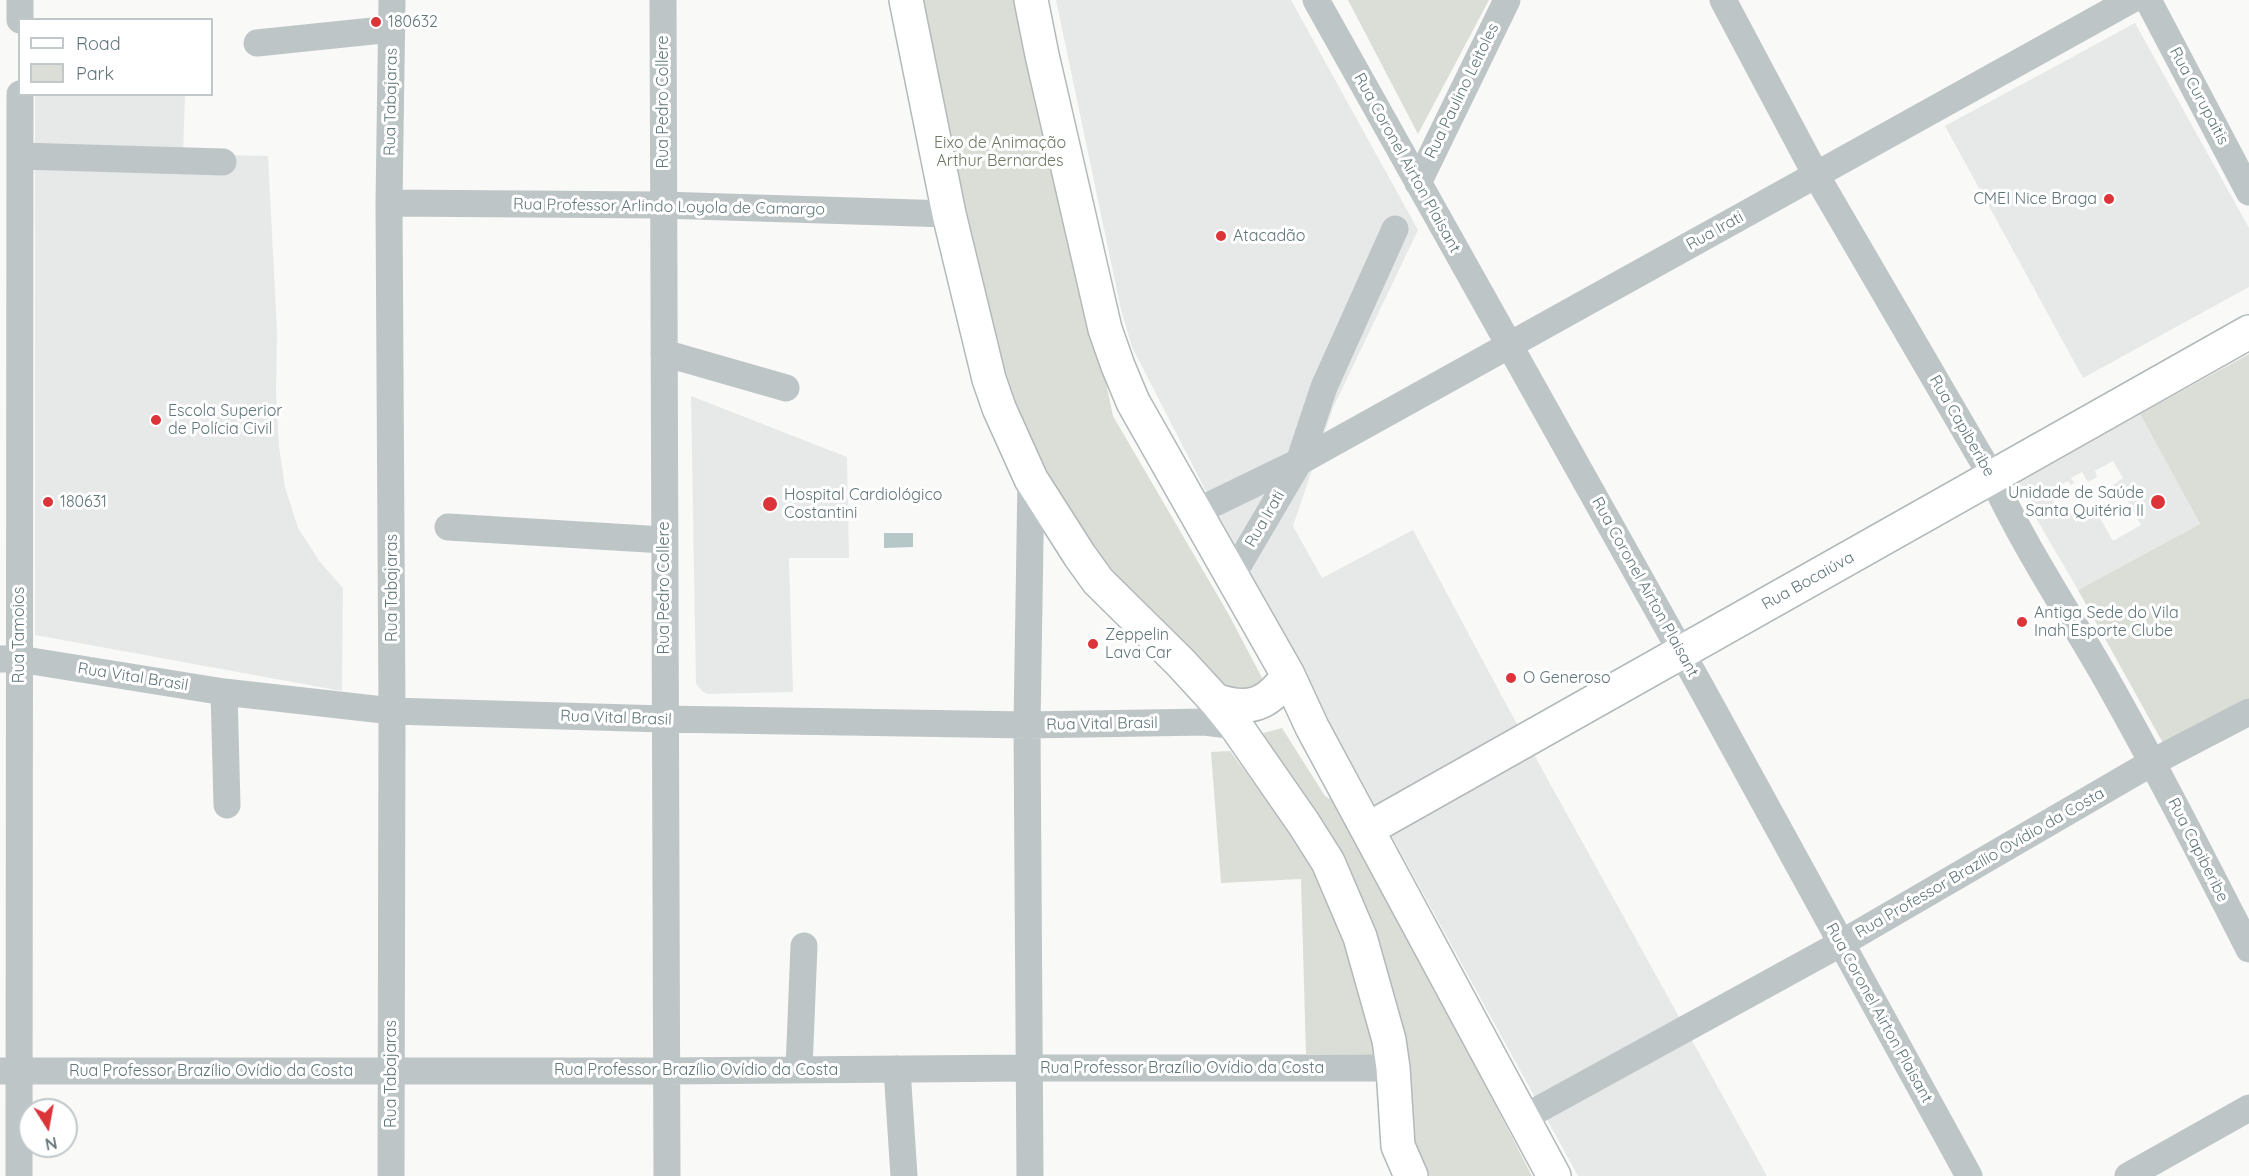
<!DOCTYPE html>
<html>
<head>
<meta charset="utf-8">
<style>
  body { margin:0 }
  #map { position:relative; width:2249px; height:1176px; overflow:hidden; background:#f9f9f7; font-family:Quicksand,sans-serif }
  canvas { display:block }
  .legend { position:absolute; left:18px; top:18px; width:195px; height:78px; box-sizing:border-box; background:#fff; border:2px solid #c0c8ca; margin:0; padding:8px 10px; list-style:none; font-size:18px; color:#61767b }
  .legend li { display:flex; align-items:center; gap:12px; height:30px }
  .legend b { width:30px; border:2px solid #c0c8ca }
  .north { position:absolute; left:18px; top:1098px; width:60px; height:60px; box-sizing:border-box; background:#fff; border:2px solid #c0c8ca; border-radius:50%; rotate:169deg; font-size:16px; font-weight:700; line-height:24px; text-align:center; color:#61767b }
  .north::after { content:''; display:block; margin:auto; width:21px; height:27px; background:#db353a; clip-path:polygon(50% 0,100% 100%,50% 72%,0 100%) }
</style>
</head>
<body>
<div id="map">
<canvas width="2249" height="1176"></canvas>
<ul class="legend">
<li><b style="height:8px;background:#fff"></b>Road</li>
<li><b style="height:16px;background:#dbded6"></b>Park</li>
</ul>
<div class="north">N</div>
</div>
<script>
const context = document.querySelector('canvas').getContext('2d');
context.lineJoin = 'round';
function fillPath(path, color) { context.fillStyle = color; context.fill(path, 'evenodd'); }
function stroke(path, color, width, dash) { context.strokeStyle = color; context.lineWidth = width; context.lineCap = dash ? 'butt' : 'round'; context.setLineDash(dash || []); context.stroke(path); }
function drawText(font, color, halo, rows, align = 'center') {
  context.font = font + ' Quicksand,sans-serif'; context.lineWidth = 6; context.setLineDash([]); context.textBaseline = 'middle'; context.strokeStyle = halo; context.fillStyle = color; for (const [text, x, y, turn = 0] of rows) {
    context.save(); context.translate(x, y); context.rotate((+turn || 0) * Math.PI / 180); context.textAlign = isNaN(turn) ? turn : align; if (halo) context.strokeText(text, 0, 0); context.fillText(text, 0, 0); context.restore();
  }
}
fillPath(new Path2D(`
  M 1056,0 L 1291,0 L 1418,230 L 1333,408 L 1293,526 L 1322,578 L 1413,530 L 1506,704 L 1767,1176 L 1578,1176 L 1253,583 L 1132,347 L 1121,310 Z
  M 2135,23 L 2249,228 L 2249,287 L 2083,378 L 1945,126 Z
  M 35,95 L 185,95 L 183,154 L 268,156 L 277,331 L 276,393 L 279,447 L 285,487 L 298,528 L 320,562 L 343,588 L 342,691 L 35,635 Z
  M 691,396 L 847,457 L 849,558 L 789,558 L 793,692 L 708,694 L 703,692 L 696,684 Z
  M 2140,414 L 2200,524 L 2078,590 L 2015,482 ZM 2113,461 L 2123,478 L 2113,485 L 2120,498 L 2125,496 L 2141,525 L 2113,541 L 2096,511 L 2076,522 L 2070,512 L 2076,508 L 2074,505 L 2060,513 L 2048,492 L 2068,481 L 2071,485 L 2074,483 L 2071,478 L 2082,472 L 2088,482 L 2097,477 L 2095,471 Z`), '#e7e9e8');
fillPath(new Path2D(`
  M 913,0 L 1025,0 L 1113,416 L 1229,615 L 1270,693 L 1229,700 L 1062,514 L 1015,413 L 952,194 Z
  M 1348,0 L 1489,0 L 1418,134 Z
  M 2249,354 L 2249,699 L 2164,745 L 2078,590 L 2200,524 L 2140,414 Z
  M 1282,728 L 1325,796 L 1340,804 L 1532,1176 L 1426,1176 L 1407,1140 L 1398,1041 L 1256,735 Z
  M 1230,751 L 1298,842 L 1336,915 L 1380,1055 L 1306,1054 L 1301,879 L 1221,883 L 1211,752 Z`), '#dbded6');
fillPath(new Path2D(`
  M 884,533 L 913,533 L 913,547 L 884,548 Z`), '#b6c7c7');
const major = new Path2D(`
  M 906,0 L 949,214 L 989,379 L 999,408 L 1031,479 L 1080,556 L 1098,581 L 1180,662 L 1215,700 L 1236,726 L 1304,824 L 1328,862 L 1360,937 L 1389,1040 L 1393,1068 L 1398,1146 L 1411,1176
  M 1031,0 L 1042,55 L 1105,329 L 1118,366 L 1133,402 L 1288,675 L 1312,727 L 1554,1176
  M 1215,700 C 1248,712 1269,705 1288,675
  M 1368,829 L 2249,332`);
stroke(major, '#b2b9bb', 36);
stroke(new Path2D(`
  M 663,0 L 667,1176
  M 1316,0 L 1702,689 L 1969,1176
  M 1723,0 L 1816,175 L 1992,477 C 2024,546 2066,609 2104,675 C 2155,765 2202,857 2249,949
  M 2148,0 L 2249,192
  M 20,20 L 20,0
  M 257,43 L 392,29
  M 20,156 L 223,162
  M 1418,183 L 1507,0
  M 389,203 L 662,205 L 949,214
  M 664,353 L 786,388
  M 1196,512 L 1299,462 L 2131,0
  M 448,527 L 664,540
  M 1232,576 L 1299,462 L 1324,387 L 1395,229
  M 0,659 L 19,659 L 224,692 L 392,711 L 664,719 L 1027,725 L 1205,722 L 1236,726
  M 224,692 L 227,805
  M 799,1069 L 804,946
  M 897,1069 L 904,1176
  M 0,1071 L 665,1071 L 1029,1068 L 1393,1068
  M 1523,1118 L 1840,944 L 2153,762 L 2249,712
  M 19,1176 L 20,94
  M 391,1176 L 392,711 L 389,203 L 392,0
  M 1030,1176 L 1027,725 L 1031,479
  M 2128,1176 L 2249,1108`), '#bec5c7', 27);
stroke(major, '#fff', 33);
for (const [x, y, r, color] of [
  [376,22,6,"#db353a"],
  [2109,199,6,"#db353a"],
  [1221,236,6,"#db353a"],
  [156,420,6,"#db353a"],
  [48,502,6,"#db353a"],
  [2158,502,8,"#db353a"],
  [770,504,8,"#db353a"],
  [2022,622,6,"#db353a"],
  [1093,644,6,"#db353a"],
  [1511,678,6,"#db353a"]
]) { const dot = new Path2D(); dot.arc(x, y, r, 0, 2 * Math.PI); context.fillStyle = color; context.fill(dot); stroke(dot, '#fff', 2); }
drawText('16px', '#61767b', '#fff', [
  ["180632",388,22],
  ["CMEI Nice Braga",2097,199,"right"],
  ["Atacadão",1233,236],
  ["Escola Superior",168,411],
  ["de Polícia Civil",168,429],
  ["Unidade de Saúde",2144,493,"right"],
  ["Santa Quitéria II",2144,511,"right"],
  ["Hospital Cardiológico",784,495],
  ["Costantini",784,513],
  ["180631",60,502],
  ["Antiga Sede do Vila",2034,613],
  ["Inah Esporte Clube",2034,631],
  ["Zeppelin",1105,635],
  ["Lava Car",1105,653],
  ["O Generoso",1523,678]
], 'left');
drawText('16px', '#61767b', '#fff', [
  ["Rua Paulino Leitoles",1462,91,-64],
  ["Rua Curupaitis",2199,96,62],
  ["Rua Tabajaras",391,102,-89],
  ["Rua Pedro Collere",663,102,-90],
  ["Rua Coronel Airton Plaisant",1407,163,61],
  ["Rua Professor Arlindo Loyola de Camargo",669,207,1],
  ["Rua Irati",1715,231,-29],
  ["Rua Capiberibe",1962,426,60],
  ["Rua Irati",1265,519,-60],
  ["Rua Bocaiúva",1808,581,-29],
  ["Rua Coronel Airton Plaisant",1645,587,61],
  ["Rua Tabajaras",392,588,-90],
  ["Rua Pedro Collere",664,588,-90],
  ["Rua Tamoios",19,635,-90],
  ["Rua Vital Brasil",133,677,9],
  ["Rua Vital Brasil",616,718,2],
  ["Rua Vital Brasil",1102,724,-1],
  ["Rua Capiberibe",2198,850,63],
  ["Rua Professor Brazílio Ovídio da Costa",1980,863,-30],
  ["Rua Coronel Airton Plaisant",1879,1013,61],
  ["Rua Professor Brazílio Ovídio da Costa",1182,1068],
  ["Rua Professor Brazílio Ovídio da Costa",696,1070],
  ["Rua Professor Brazílio Ovídio da Costa",211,1071],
  ["Rua Tabajaras",391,1074,-90]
]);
drawText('16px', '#6d7964', '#fff', [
  ["Eixo de Animação",1000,143],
  ["Arthur Bernardes",1000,161]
]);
</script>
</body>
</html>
